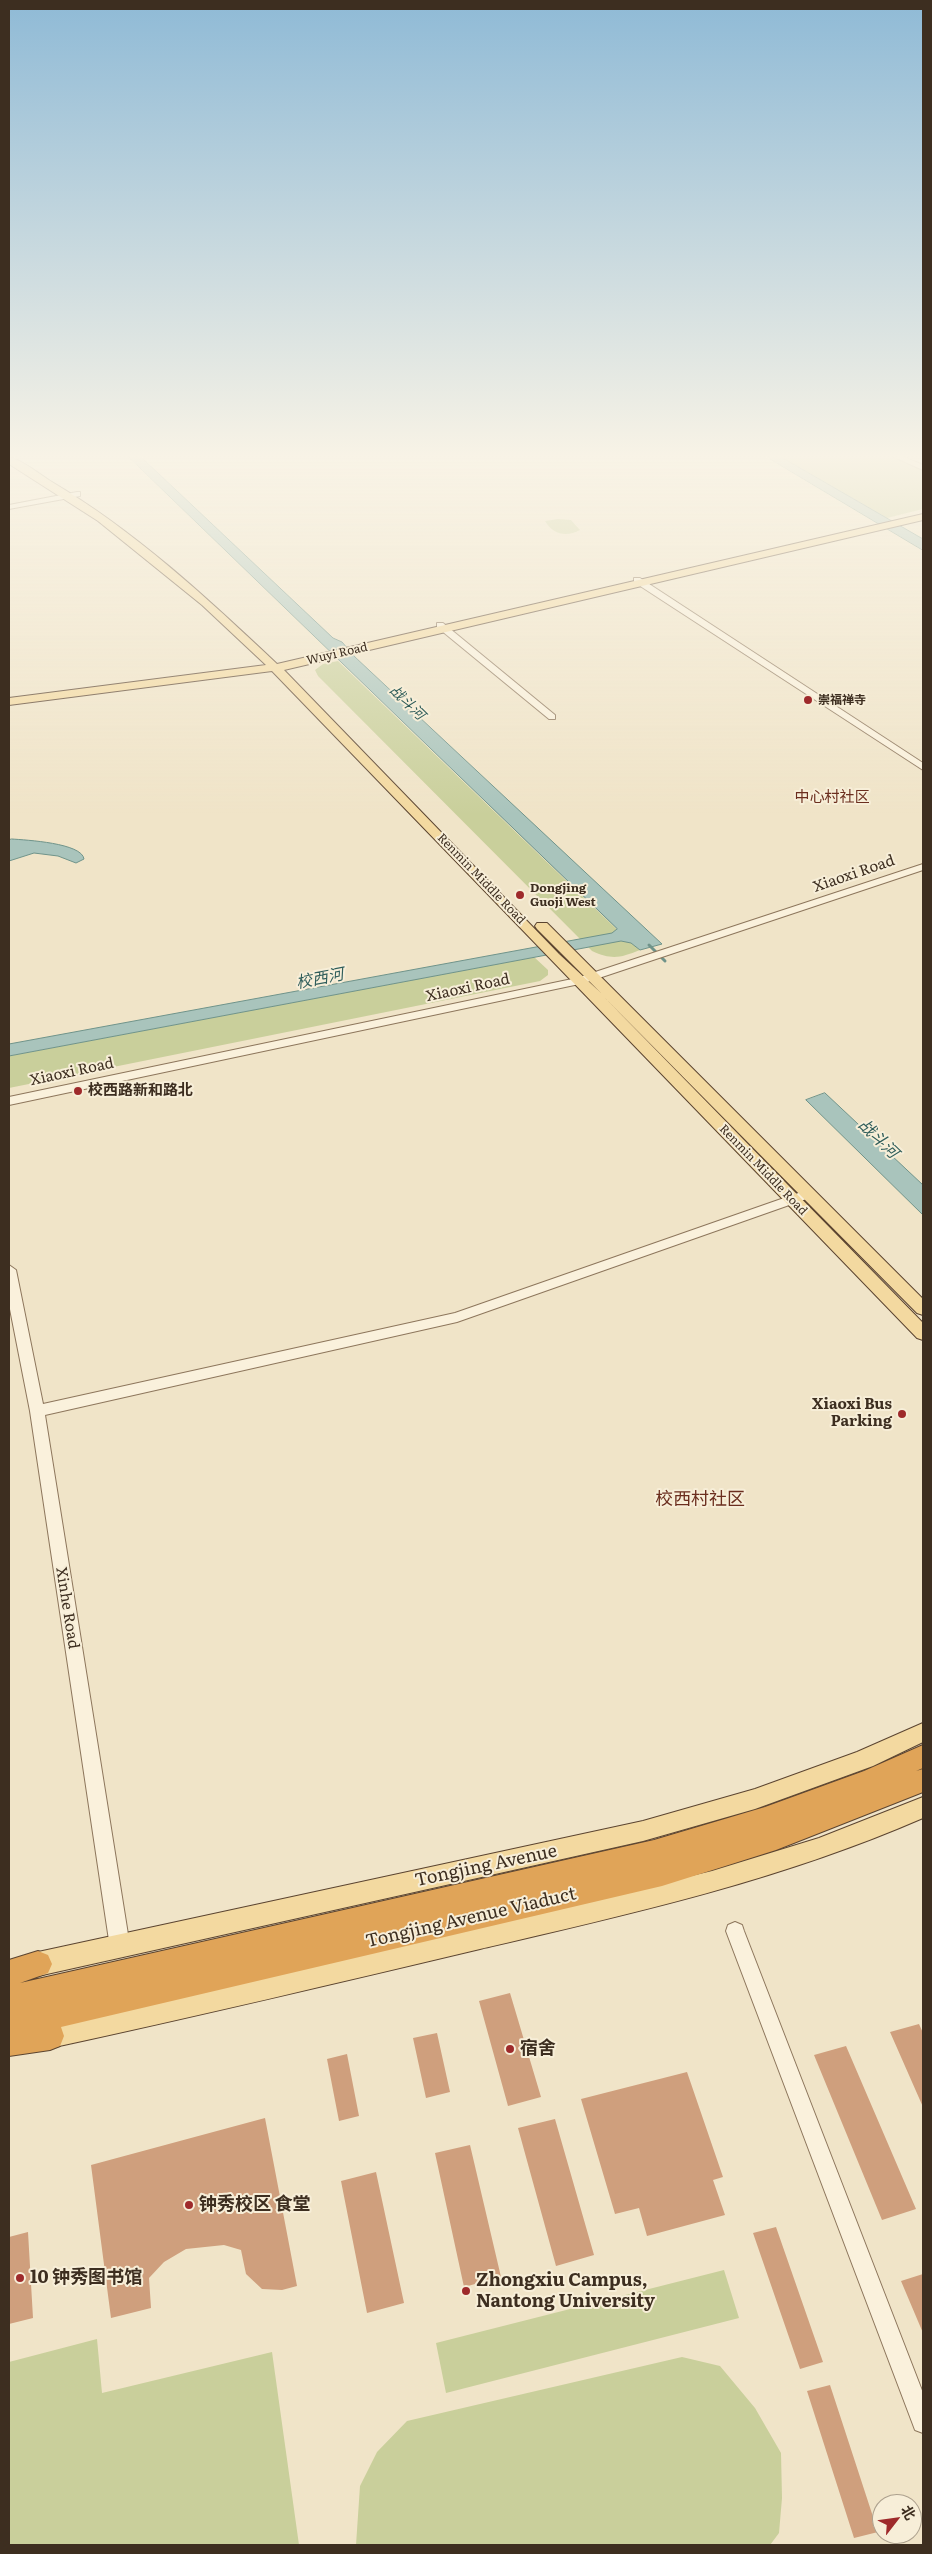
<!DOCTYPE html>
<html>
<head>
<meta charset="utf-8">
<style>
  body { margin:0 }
  #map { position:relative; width:932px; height:2554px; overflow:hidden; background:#f0e4c8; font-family:Literata,"Noto Sans SC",serif }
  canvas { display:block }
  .frame { position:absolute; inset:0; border:10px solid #3d2e20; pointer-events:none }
  .north { position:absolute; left:872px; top:2494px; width:50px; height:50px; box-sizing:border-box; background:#f7eed8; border:1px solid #ada18e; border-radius:50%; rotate:60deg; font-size:14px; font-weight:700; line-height:20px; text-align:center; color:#3d2e20 }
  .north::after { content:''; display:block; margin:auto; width:18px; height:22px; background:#9e2a2b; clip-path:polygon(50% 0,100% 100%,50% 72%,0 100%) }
</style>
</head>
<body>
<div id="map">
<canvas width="932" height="2554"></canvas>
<div class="frame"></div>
<div class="north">北</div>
</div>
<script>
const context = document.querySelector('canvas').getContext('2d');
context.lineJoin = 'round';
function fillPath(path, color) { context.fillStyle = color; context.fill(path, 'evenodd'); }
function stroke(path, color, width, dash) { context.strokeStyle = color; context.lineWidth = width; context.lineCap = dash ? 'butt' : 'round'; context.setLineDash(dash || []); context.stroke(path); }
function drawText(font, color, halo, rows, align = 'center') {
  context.font = font + ' Literata,"Noto Sans SC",serif'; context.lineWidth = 4; context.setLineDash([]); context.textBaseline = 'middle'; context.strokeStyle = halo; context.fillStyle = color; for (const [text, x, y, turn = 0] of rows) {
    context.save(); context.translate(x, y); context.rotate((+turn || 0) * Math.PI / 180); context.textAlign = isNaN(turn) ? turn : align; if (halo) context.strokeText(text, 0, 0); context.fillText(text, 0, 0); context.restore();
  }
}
fillPath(new Path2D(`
  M 781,457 L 892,457 L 923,470 L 923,509 L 887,518 Z
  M 558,519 L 571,520 L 580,530 C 567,537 553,535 545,521 Z
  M 338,661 L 631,943 L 640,950 C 620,958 612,960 592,951 L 318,676 L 315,670 L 323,664 Z
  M 534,957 L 548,970 L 548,975 L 540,981 L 9,1088 L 9,1056 Z
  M 724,2270 L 739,2318 L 446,2393 L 436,2343 Z
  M 97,2339 L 102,2393 L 272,2352 L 299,2545 L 9,2545 L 9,2362 Z
  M 682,2357 L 720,2366 L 755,2408 L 781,2453 L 782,2498 L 779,2533 L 770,2545 L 356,2545 L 360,2486 L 377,2452 L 407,2421 Z`), '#c9cf9b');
const water = new Path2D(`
  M 129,457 L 141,457 L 333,638 L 342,642 L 355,657 L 662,944 L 640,950 L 631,943 L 621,941 L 9,1056 L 9,1044 L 612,933 L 617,929 Z
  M 767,457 L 781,457 L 923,539 L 923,550 Z
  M 12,839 C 26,840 82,843 84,859 L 76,863 L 58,856 L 34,853 L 9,861 L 9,840 Z
  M 825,1093 L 923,1185 L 923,1215 L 806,1100 Z`);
fillPath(water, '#a9c4bc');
stroke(water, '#6f938a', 1);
stroke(new Path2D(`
  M 649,945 L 665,961`), '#6f938a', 3);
fillPath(new Path2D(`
  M 510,1993 L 541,2097 L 508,2106 L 479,2001 Z
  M 919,2024 L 923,2033 L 923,2107 L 890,2032 Z
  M 437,2033 L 450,2092 L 426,2098 L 413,2038 Z
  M 846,2046 L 916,2209 L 882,2220 L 814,2055 Z
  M 347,2054 L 359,2116 L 339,2121 L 327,2059 Z
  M 687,2072 L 723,2177 L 713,2180 L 725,2215 L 647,2236 L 639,2208 L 615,2214 L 581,2099 Z
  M 265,2118 L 297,2286 L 282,2290 L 262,2289 L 246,2274 L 241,2250 L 224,2245 L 186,2249 L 164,2262 L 149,2278 L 151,2308 L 111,2318 L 91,2165 Z
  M 555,2119 L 594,2255 L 556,2266 L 518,2128 Z
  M 470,2145 L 501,2277 L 464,2287 L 435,2153 Z
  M 376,2172 L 404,2303 L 367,2313 L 341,2181 Z
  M 776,2227 L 823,2362 L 800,2369 L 753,2233 Z
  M 28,2232 L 33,2318 L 9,2324 L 9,2237 Z
  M 923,2274 L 923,2333 L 901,2281 Z
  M 830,2385 L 878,2532 L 854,2538 L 807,2391 Z`), '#cf9f7d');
const minor = new Path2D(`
  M 894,457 L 904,457 L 923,465 L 923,470 Z
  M 77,492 L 80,492 L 80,496 L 9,509 L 9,505 Z
  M 634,578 L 640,578 L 923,763 L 923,770 L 634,582 Z
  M 437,623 L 443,623 L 555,715 L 555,719 L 549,719 L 437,627 Z
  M 923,864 L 923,870 L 584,983 L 9,1105 L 9,1097 L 577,978 Z
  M 807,1190 L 812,1191 L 814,1194 L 812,1197 L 457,1322 L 45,1415 L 130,1947 L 127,1953 L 120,1956 L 113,1953 L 110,1947 L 30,1411 L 9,1304 L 9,1265 L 16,1270 L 43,1404 L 455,1313 Z
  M 735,1922 L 742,1925 L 744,1931 L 923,2393 L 923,2433 L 915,2430 L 912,2422 L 726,1931 L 728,1925 Z`);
const major = new Path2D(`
  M 9,457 C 24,461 39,474 52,482 C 135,531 207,598 277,664 L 923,514 L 923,520 L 284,670 L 559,954 L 601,993 L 537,929 L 535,926 L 537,923 L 547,923 L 923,1299 L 923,1315 L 917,1313 L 604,997 L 923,1323 L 923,1340 L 917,1338 L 272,671 L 9,705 L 9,698 L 266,665 L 202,605 L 98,521 L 9,464 Z
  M 923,1723 L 923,1742 L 873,1766 L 755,1809 L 643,1841 L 38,1976 L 29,1972 L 26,1964 L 29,1956 L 38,1952 L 643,1821 L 755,1789 L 857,1752 Z
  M 923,1797 L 923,1818 C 781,1880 631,1914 480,1949 C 337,1983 194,2017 50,2048 L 41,2045 L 37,2036 L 41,2027 L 50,2024 L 548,1911 L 712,1871 L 819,1838 Z`);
const highway = new Path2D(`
  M 923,1745 L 923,1768 L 916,1771 L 923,1769 L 923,1792 L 776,1850 L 662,1886 L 61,2027 L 64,2036 L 60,2046 L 50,2050 L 9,2056 L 9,1960 L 38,1951 L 48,1955 L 52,1964 L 48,1973 L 20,1983 L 654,1840 L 765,1807 L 864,1771 Z`);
stroke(minor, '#8d765c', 2);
stroke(major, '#5b4430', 2);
stroke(highway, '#5b4430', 2);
fillPath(minor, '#faf1dc');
fillPath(major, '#f3d9a0');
fillPath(highway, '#e0a458');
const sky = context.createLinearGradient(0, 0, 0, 815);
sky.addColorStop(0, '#8fbad6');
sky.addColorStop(0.56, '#f8f3e6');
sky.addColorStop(1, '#f8f3e600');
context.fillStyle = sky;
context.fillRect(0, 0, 932, 815);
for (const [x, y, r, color] of [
  [808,700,5,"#9e2a2b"],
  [520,895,5,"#9e2a2b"],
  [78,1091,5,"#9e2a2b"],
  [902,1414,5,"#9e2a2b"],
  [510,2049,5,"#9e2a2b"],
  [189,2205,5,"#9e2a2b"],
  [20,2278,5,"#9e2a2b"],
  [466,2291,5,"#9e2a2b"]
]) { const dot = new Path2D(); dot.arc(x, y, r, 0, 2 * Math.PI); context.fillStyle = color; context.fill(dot); stroke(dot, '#f7eed8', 2); }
drawText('12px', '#3d2e20', '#f7eed8', [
  ["Wuyi Road",337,654,-13],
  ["Renmin Middle Road",481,879,46],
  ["Renmin Middle Road",763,1170,46]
]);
drawText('bold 12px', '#3d2e20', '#f7eed8', [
  ["崇福禅寺",818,700],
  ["Dongjing",530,888],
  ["Guoji West",530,902]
], 'left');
drawText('italic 14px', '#2f5d5a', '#f7eed8', [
  ["战斗河",407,703,44]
]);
drawText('15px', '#6b2e1e', '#f7eed8', [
  ["中心村社区",832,798]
]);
drawText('15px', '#3d2e20', '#f7eed8', [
  ["Xiaoxi Road",854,874,-19],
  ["Xiaoxi Road",468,988,-12],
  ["Xiaoxi Road",72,1072,-12],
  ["Xinhe Road",67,1608,81]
]);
drawText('bold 15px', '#3d2e20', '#f7eed8', [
  ["校西路新和路北",88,1091],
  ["Xiaoxi Bus",892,1405,"right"],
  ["Parking",892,1422,"right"]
], 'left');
drawText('italic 16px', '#2f5d5a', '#f7eed8', [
  ["校西河",320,979,-11],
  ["战斗河",878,1139,44]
]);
drawText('18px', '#6b2e1e', '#f7eed8', [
  ["校西村社区",700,1500]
]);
drawText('18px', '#3d2e20', '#f7eed8', [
  ["Tongjing Avenue",486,1866,-12],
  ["Tongjing Avenue Viaduct",471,1918,-13]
]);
drawText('bold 18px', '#3d2e20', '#f7eed8', [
  ["宿舍",520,2049],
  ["钟秀校区 食堂",199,2205],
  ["10 钟秀图书馆",30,2278],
  ["Zhongxiu Campus,",476,2281],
  ["Nantong University",476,2302]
], 'left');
</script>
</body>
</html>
